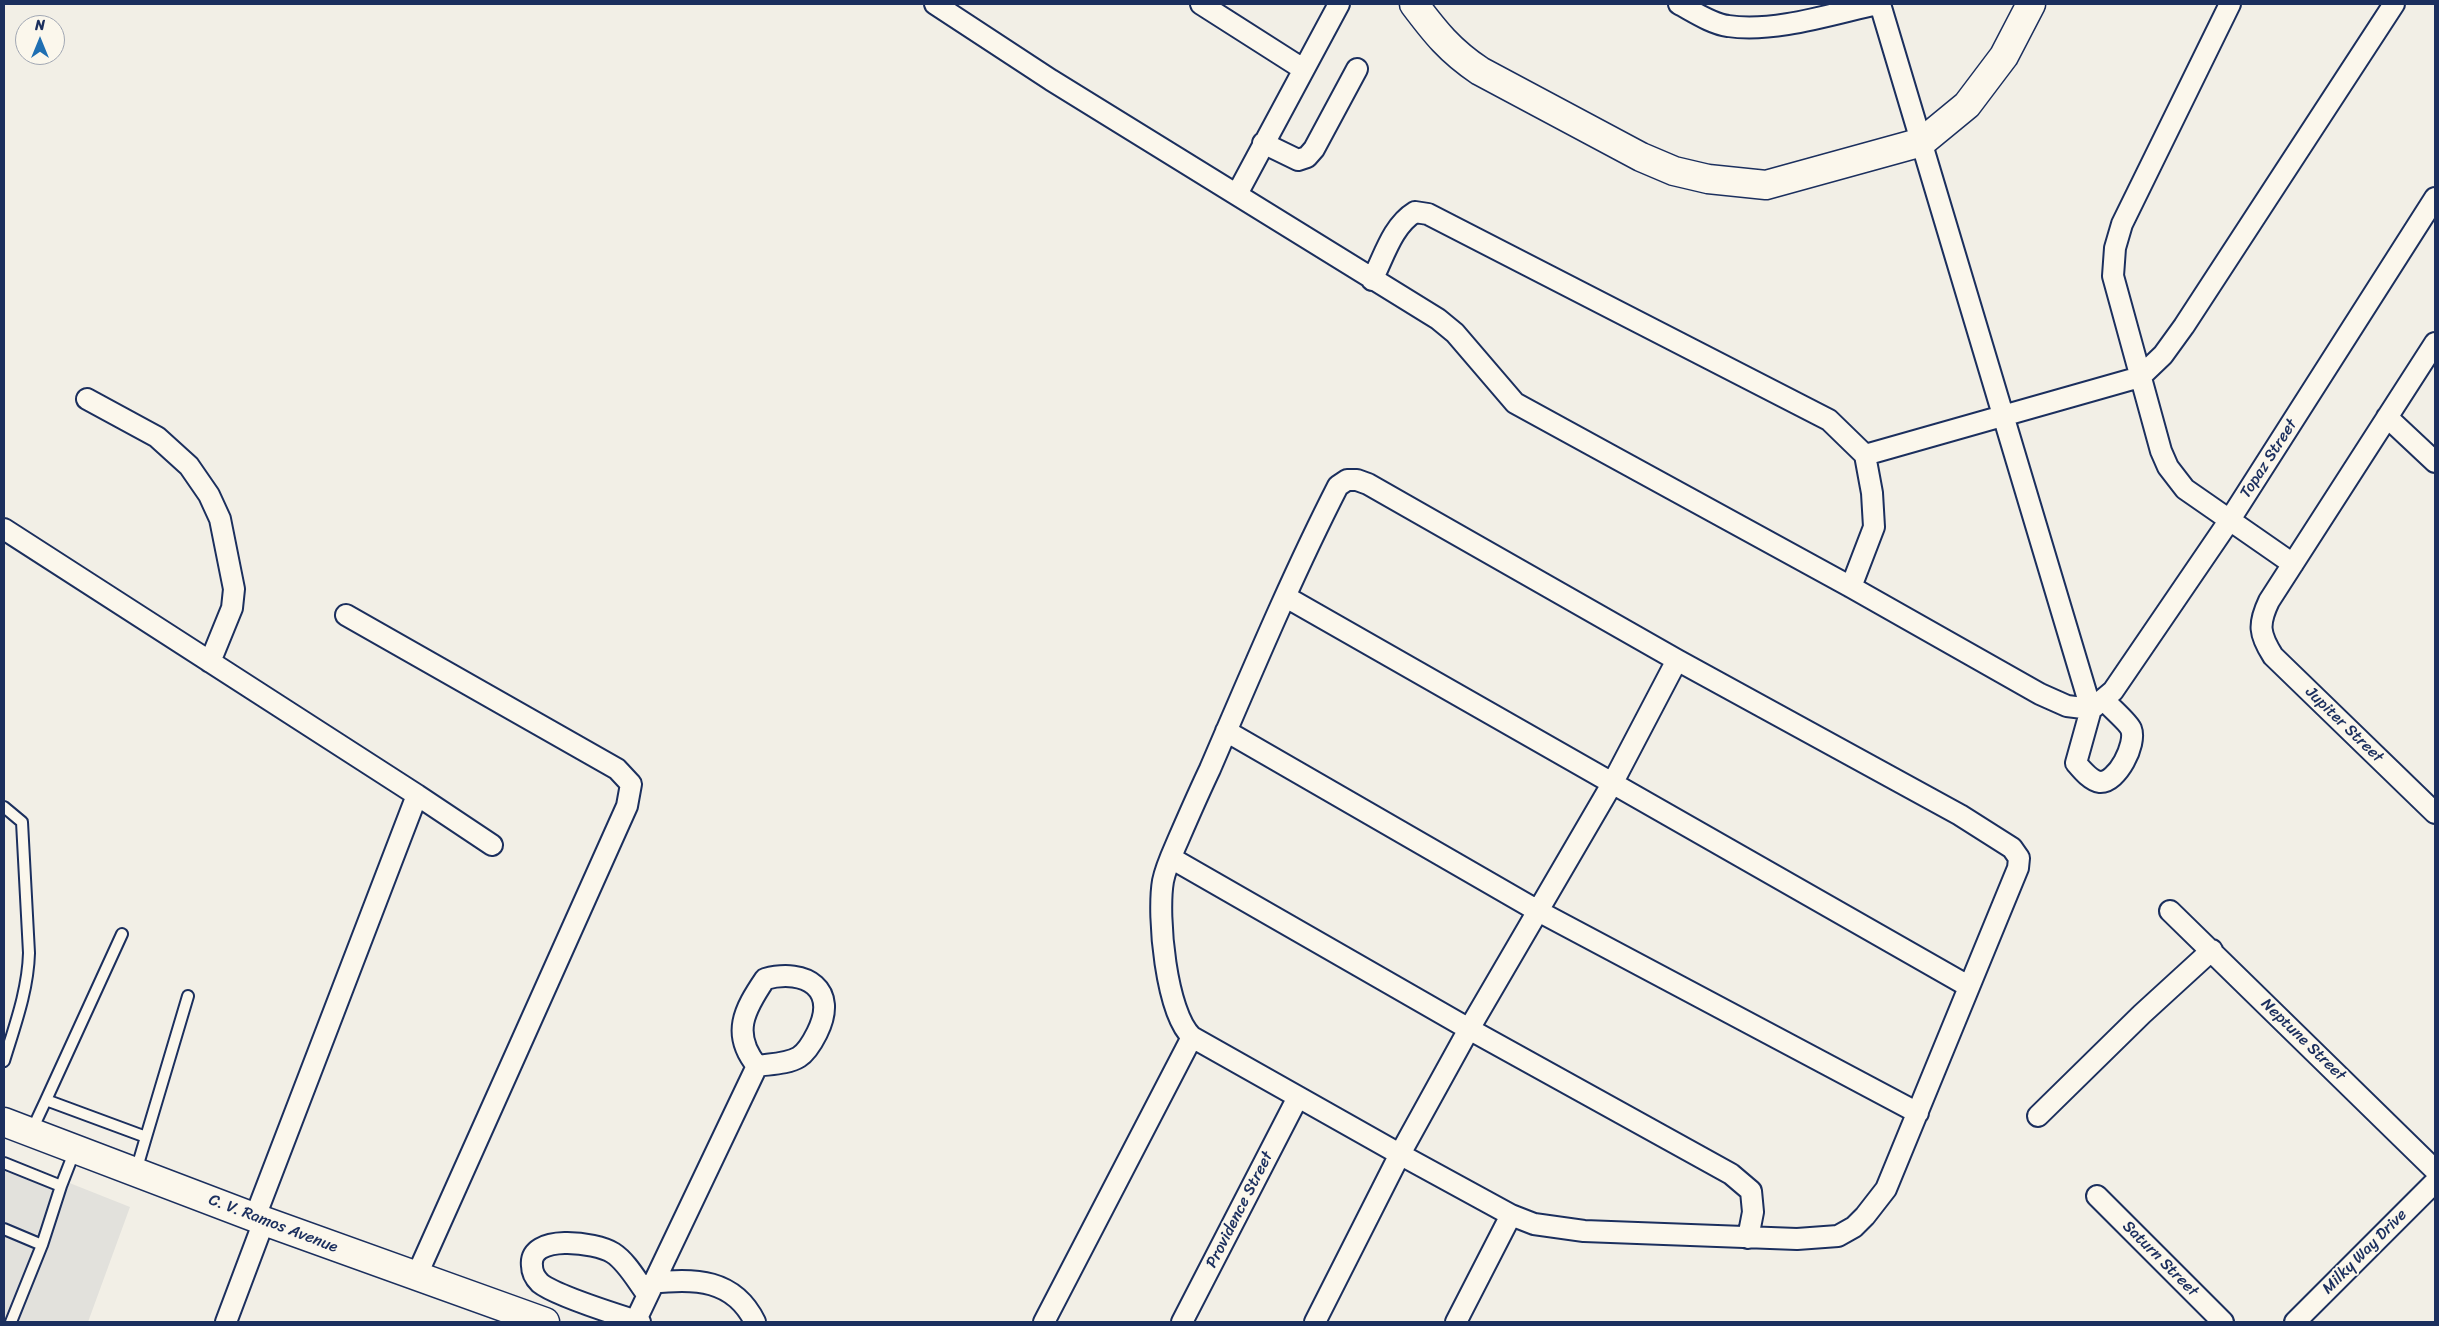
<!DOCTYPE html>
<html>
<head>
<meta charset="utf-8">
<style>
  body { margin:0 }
  #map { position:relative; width:2439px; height:1326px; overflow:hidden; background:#f2efe6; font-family:Sriracha,sans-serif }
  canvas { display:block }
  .frame { position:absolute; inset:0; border:5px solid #1b2f5e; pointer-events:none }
  .north { position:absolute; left:15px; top:15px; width:50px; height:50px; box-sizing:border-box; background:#fbf7ec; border:1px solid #a1a7b3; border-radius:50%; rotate:0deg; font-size:14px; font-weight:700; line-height:20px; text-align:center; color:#1b2f5e }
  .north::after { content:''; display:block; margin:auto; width:18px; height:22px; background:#1f6fb2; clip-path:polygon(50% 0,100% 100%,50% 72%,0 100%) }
</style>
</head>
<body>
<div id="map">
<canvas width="2439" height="1326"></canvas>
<div class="frame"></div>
<div class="north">N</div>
</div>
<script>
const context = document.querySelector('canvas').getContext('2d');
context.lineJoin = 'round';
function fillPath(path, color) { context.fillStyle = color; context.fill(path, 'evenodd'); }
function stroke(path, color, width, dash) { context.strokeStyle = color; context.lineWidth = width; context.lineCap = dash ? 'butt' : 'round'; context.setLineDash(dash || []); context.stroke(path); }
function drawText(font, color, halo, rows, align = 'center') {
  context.font = font + ' Sriracha,sans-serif'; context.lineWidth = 4; context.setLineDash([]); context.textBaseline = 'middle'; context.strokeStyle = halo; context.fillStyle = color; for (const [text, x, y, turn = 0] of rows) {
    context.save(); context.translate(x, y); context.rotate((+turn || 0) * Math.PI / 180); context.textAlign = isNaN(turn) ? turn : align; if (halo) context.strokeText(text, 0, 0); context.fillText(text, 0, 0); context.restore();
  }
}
fillPath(new Path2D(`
  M 4,1157 L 130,1207 L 88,1322 L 4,1322 Z`), '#e2e1dc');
const lane = new Path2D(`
  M 4,807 L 22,822 L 29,953 C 28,990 15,1025 4,1061
  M 46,1100 L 122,934
  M 31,1132 L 46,1100 L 146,1137 L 136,1171
  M 146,1137 L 188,996
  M 4,1163 L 61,1186 L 42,1245 L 11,1322
  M 61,1186 L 75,1150
  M 4,1229 L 42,1245`);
const street = new Path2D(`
  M 935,4 L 1051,80 L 1438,319 L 1455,333 L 1515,403 L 1851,587 L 2040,694 L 2067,706 L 2091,709
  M 1201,4 L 1303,69
  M 1679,4 C 1694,12 1712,24 1728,26 C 1774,33 1832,14 1877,4
  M 1880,4 L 2091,709 L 2076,763 C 2082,770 2091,781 2100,782 C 2117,783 2137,744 2131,729 C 2128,722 2110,707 2104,700
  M 2230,4 L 2122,224 L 2115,248 L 2113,276 L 2161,451 L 2168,467 L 2185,489 L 2293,564
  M 1263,143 L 1298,160 L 1307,157 L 1314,149 L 1357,69
  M 1237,194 L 1339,4
  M 1372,280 C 1384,257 1392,226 1415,212 L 1428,214 L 1829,420 L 1865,455 L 1872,493 L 1874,527 L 1851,587
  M 2435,343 L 2269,601 C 2258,624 2259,634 2273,656 L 2435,813
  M 87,399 L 157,437 L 189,466 L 209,495 L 220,519 L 234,589 L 232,608 L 210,662
  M 2387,417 L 2435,462
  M 1865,455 L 2140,377 L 2163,355 L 2184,326 L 2394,4
  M 1347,480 L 1357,480 L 1368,484 L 1677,660 L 1960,815 L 2012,848 L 2019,858 L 2018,868 L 1886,1189 L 1865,1216 L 1854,1227 L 1838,1236 L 1797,1239 L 1584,1231 L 1534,1224 L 1511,1215 L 1403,1156 L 1192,1037 C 1166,1013 1157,916 1163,881 C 1166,866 1173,852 1179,838 C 1189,815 1199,792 1210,769 C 1251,674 1291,578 1338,486 Z
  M 4,529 L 417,795 L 255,1217
  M 1286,597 L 1968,986
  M 346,615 L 617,769 L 631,784 L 627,806 L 416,1277
  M 2094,707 L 2113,691 L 2229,521 L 2435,198
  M 1226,731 L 1538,911 L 1918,1113
  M 417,795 L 492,845
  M 1171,858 L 1469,1029 L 1731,1174 L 1751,1191 L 1753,1212 L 1748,1238
  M 2170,911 L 2435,1170
  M 2038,1116 L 2142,1014 L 2212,950
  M 2097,1196 L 2223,1322
  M 652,1283 C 695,1278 734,1279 755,1322
  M 226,1322 L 264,1221
  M 635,1322 L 757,1066 C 769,1064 788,1064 799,1057 C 807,1052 813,1041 817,1033 C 839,989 806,968 765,979 C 744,1010 731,1034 757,1066
  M 640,1322 C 618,1315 556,1296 540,1283 C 535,1278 532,1272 532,1266 C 528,1233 596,1242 613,1253 C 627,1262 637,1281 647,1294
  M 1044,1322 L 1192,1037
  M 1182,1322 L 1298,1097
  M 1315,1322 L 1400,1154 L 1469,1029 L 1612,784 L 1677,660
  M 1456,1322 L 1511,1215
  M 2295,1322 L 2435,1182`);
const secondary = new Path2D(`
  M 1414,4 C 1435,32 1450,51 1480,71 L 1641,157 L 1674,171 L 1708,179 L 1766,185 L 1922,142 L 1967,105 L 2004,56 L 2031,4
  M 4,1122 L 264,1221 L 545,1322`);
stroke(lane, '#1b2f5e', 14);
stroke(street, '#1b2f5e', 24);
stroke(secondary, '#1b2f5e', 31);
stroke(lane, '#fbf7ec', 10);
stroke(street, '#fbf7ec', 20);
stroke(secondary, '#fbf7ec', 28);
drawText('16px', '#1b2f5e', '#fbf7ec', [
  ["Topaz Street",2269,459,-57],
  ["Jupiter Street",2344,725,44],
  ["Neptune Street",2303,1040,44],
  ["Providence Street",1240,1210,-63],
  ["C. V. Ramos Avenue",273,1224,21],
  ["Milky Way Drive",2365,1252,-45],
  ["Saturn Street",2160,1259,45]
]);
</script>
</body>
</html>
